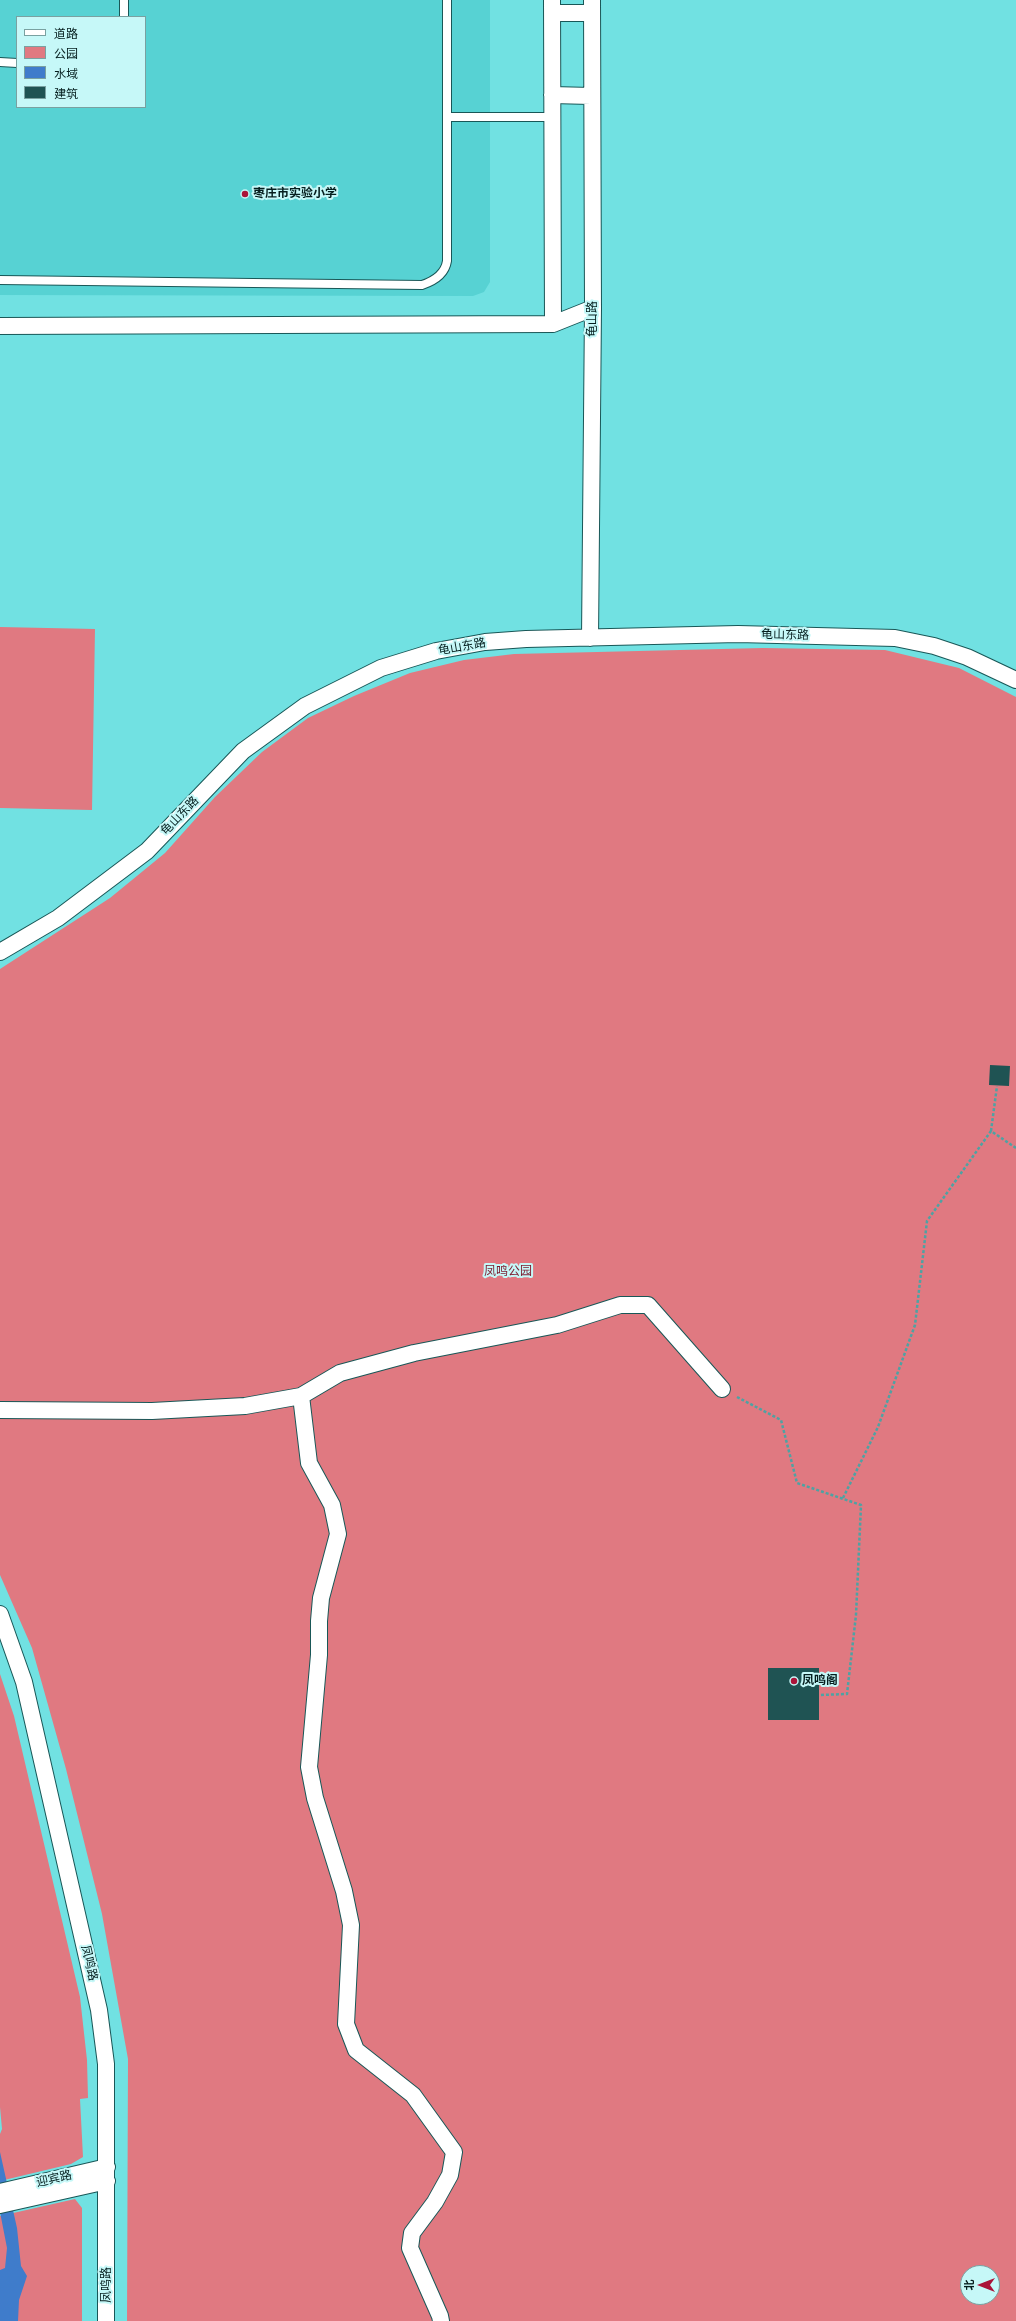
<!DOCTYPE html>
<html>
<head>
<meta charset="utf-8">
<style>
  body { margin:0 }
  #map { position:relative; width:1016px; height:2321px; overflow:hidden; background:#71e1e2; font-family:"IBM Plex Sans","Noto Sans SC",sans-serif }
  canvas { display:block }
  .legend { position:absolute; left:16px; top:16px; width:130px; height:92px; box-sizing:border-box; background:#c6f8f8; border:1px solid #79a1a1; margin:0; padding:5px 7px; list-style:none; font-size:12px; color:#051e1e }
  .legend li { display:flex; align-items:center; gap:8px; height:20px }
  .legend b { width:20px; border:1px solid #79a1a1 }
  .north { position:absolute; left:960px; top:2265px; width:40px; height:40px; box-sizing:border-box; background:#c6f8f8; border:1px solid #79a1a1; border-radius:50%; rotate:270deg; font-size:11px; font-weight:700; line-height:16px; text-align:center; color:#051e1e }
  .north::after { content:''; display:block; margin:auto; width:14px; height:18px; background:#aa1439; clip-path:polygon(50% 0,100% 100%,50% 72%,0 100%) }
</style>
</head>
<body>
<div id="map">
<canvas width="1016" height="2321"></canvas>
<ul class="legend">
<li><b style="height:5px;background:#fff"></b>道路</li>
<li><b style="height:11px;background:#e07981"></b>公园</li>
<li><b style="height:11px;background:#3f7ccb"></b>水域</li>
<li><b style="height:11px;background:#1f5353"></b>建筑</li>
</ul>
<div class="north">北</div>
</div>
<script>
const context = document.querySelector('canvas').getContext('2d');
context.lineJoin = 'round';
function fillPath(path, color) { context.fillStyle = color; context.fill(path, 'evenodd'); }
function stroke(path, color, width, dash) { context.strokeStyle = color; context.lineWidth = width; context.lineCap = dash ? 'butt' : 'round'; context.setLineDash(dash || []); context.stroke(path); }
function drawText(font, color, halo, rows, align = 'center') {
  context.font = font + ' "IBM Plex Sans","Noto Sans SC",sans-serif'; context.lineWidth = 4; context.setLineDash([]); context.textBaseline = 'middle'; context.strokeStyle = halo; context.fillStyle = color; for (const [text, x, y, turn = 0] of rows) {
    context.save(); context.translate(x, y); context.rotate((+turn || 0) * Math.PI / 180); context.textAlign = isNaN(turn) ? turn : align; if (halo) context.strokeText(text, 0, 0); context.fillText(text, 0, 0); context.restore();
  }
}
fillPath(new Path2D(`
  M 0,0 L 490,0 L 490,282 L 484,292 L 473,296 L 0,295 ZM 17,17 L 145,17 L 145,107 L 17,107 Z`), '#57d2d3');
fillPath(new Path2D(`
  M 0,627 L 95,629 L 92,810 L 0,808 Z
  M 763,648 L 885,650 L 959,668 L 1016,697 L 1016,2321 L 127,2321 L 128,2059 L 102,1914 L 66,1769 L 32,1648 L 0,1575 L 0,969 L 110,898 L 165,853 L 215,797 L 262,752 L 308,718 L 354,696 L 410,673 L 464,660 L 514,654 ZM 968,2273 L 992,2273 L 992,2297 L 968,2297 Z
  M 0,1674 L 14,1716 L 80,1997 L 87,2060 L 88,2098 L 80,2099 L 83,2157 L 71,2164 L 0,2181 L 0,2134 L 2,2129 L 0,2107 Z
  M 75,2199 L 82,2208 L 82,2321 L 0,2321 L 0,2216 Z`), '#e07981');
fillPath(new Path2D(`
  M 0,2152 L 17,2228 L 21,2266 L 27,2276 L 19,2300 L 18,2321 L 0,2321 L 0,2270 L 5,2268 L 7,2248 L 0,2212 Z`), '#3f7ccb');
fillPath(new Path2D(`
  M 990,1065 L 1010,1066 L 1009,1086 L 989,1085 Z
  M 768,1668 L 819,1668 L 819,1720 L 768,1720 Z`), '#1f5353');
const lane = new Path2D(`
  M 124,0 L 124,17
  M 0,62 L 17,63
  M 447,117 L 552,117
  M 0,280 L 422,285 C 434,281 445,274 447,261 L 447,0`);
const street = new Path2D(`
  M 552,0 L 553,324
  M 552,13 L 592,13
  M 552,95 L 591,96
  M 0,326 L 553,324 L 593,308
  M 590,638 L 593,308 L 592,0
  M 0,952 L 58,918 L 147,851 L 243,751 L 305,706 L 381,668 L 436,651 L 485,642 L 526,639 L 738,634 L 895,638 L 934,646 L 967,657 L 1016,680
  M 301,1396 L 309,1463 L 332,1505 L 338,1534 L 321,1598 L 319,1621 L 319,1655 L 309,1767 L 315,1798 L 344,1891 L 351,1925 L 346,2024 L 356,2050 L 413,2095 L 454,2152 L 450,2175 L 435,2202 L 412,2233 L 410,2248 L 440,2316 L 441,2321
  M 0,1410 L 152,1411 L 245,1406 L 301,1396 L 340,1373 L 414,1353 L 557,1325 L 620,1305 L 648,1305 L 722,1389
  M 0,1614 L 24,1682 L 99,2010 L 106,2064 L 106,2321
  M 0,2192 L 107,2167
  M 0,2205 L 107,2181`);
stroke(lane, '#195757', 10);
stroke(street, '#195757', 18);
stroke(new Path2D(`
  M 991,1131 L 997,1086
  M 737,1397 L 781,1420 L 797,1483 L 861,1505 L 856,1615 L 847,1694 L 819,1695
  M 843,1498 L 878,1427 L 915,1325 L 927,1221 L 991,1131 L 1016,1148`), '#4ea2a3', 2.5, [3, 2]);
stroke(lane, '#fff', 8);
stroke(street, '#fff', 16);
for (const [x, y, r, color] of [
  [245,194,4,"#aa1439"],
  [794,1681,4,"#aa1439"]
]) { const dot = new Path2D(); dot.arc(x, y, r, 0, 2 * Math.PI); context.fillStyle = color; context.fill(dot); stroke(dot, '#c6f8f8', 1.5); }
drawText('bold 12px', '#051e1e', '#c6f8f8', [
  ["枣庄市实验小学",253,194],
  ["凤鸣阁",802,1681]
], 'left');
drawText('12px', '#051e1e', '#c6f8f8', [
  ["龟山路",593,319,-90],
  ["龟山东路",785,635,1],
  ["龟山东路",462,647,-10],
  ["龟山东路",180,816,-46],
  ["凤鸣路",89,1963,77],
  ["迎宾路",54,2179,-13],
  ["凤鸣路",107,2285,-90]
]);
drawText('12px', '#7c182c', '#c6f8f8', [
  ["凤鸣公园",508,1272]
]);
</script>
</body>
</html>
